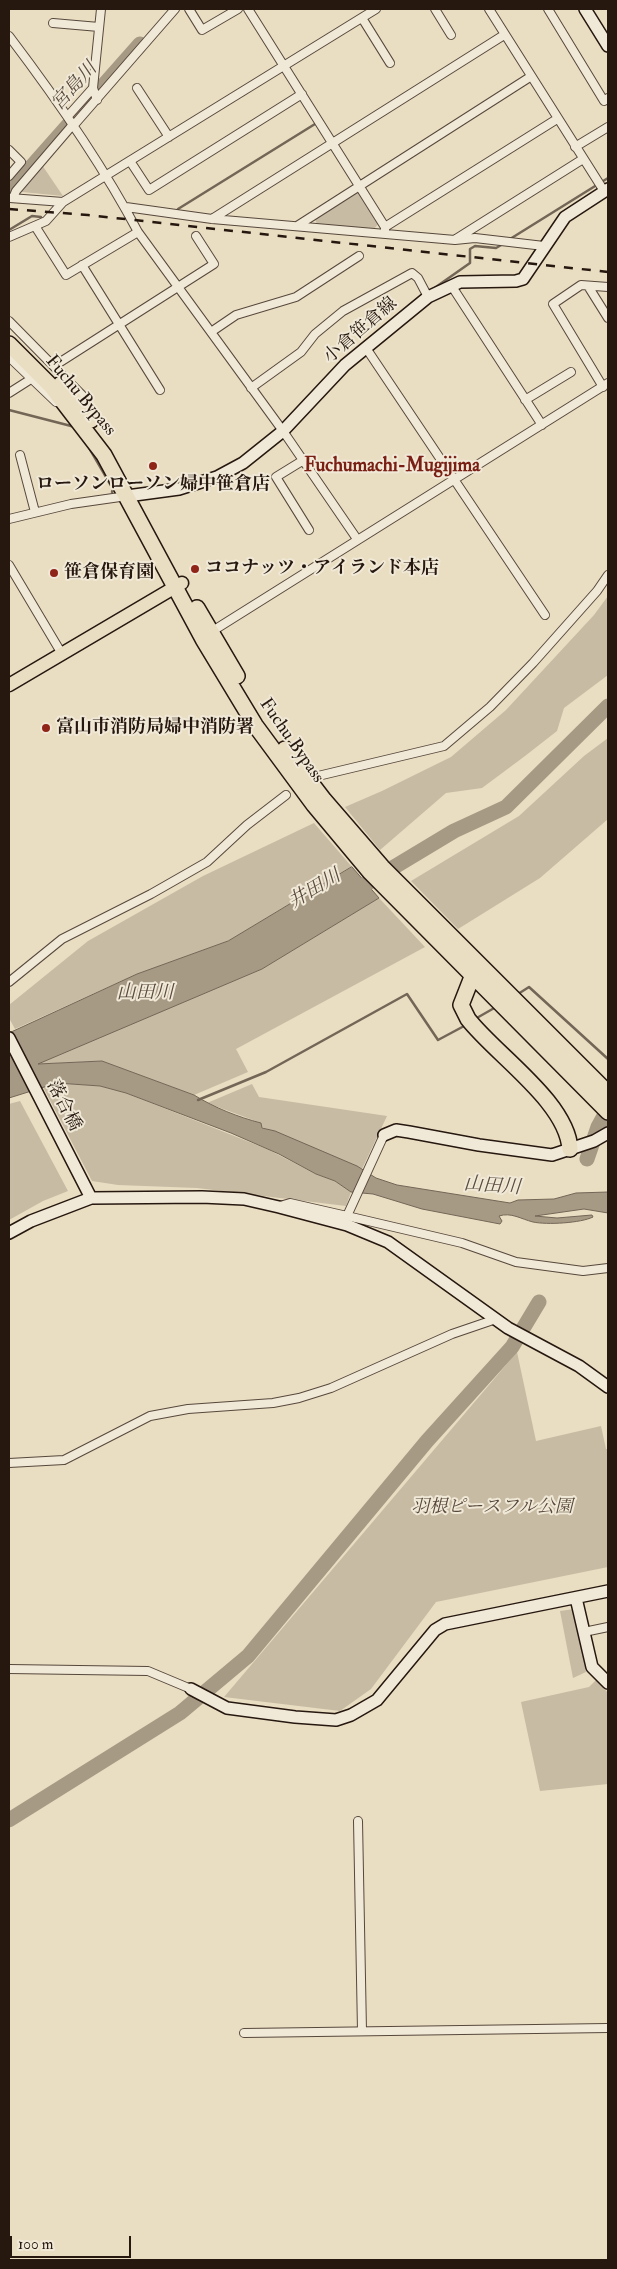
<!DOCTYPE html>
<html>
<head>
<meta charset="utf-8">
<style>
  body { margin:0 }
  #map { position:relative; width:617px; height:2269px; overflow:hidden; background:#e9ddc2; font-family:"IM FELL Double Pica",serif }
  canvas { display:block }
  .frame { position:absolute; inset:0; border:10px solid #26170f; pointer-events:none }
  .scale { position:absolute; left:10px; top:2236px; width:121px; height:22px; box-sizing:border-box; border:2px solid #26170f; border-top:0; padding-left:6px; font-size:15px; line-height:18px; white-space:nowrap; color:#26170f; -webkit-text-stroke:4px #f1e9d7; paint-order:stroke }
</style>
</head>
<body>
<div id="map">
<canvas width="617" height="2269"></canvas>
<div class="frame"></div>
<div class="scale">100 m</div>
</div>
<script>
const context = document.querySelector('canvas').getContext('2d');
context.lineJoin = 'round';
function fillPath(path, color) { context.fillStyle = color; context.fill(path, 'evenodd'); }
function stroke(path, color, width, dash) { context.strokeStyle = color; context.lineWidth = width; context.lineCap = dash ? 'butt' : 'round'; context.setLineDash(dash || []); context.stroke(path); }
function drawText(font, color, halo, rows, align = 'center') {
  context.font = font + ' "IM FELL Double Pica","Noto Serif JP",serif'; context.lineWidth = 4; context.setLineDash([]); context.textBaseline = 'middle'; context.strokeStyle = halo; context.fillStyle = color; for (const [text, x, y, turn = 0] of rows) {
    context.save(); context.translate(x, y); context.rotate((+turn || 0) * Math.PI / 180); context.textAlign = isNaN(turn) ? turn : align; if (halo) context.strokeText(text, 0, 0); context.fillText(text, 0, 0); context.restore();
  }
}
fillPath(new Path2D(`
  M 42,165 L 63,196 L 22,192 L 21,187 Z
  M 352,193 L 361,193 L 379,223 L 374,229 L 317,224 L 314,217 Z
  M 608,596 L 608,675 L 564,708 L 557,731 L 525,756 L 482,788 L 446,793 L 380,850 L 345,807 L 382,791 L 451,757 L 506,710 L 594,615 Z
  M 608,738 L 608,819 L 540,878 L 458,929 L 411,881 L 519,816 L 584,756 Z
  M 314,823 L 352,867 L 228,941 L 137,974 L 15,1029 L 9,1018 L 9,1005 L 88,941 L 203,876 Z
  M 379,898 L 425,947 L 236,1049 L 248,1072 L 194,1095 L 102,1061 L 36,1064 L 262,969 Z
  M 57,1083 L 100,1086 L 126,1093 L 267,1149 L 316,1174 L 335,1181 L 351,1192 L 346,1206 L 197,1188 L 118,1185 L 92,1181 L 43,1087 Z
  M 252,1084 L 259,1097 L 387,1116 L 362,1169 L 262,1127 L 261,1123 L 207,1103 Z
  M 20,1101 L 68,1191 L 43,1201 L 9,1220 L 9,1104 Z
  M 517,1352 L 536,1441 L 601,1426 L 606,1449 L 608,1449 L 608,1567 L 436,1602 L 371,1689 L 340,1711 L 224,1697 Z
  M 574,1609 L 586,1672 L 573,1678 L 560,1611 Z
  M 596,1680 L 608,1693 L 608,1784 L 540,1791 L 521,1702 L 589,1687 Z`), '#c8bba4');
const water = new Path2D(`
  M 352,867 L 379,898 L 262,969 L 38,1064 L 102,1061 L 194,1095 C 215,1108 238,1117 261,1123 L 262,1128 L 275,1131 L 357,1166 L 376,1178 L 397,1185 L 510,1203 L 518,1200 L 554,1199 L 576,1193 L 608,1192 L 608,1213 L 584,1209 L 535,1216 L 557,1218 L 592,1215 L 593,1217 C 581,1223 547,1225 533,1222 C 521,1219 511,1212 499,1216 L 502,1221 L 500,1224 L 422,1209 L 373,1194 L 351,1192 L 335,1181 L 316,1174 L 279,1154 L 231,1133 L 126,1093 L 100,1086 L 57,1083 L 9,1098 L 9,1033 L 137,974 L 228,941 Z`);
fillPath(water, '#a79a85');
stroke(water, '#736656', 1);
stroke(new Path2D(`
  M 178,209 L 315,124
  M 9,230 L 32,216 L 41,217
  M 510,239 L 608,178
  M 433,289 L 470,263 L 470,249 L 475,246 L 496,248 L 503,244
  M 9,410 L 75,427
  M 88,446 L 113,489 L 112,492
  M 518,994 L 529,987 L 608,1059
  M 475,1019 L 496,1007
  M 198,1100 L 266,1072 L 407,994 L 438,1040 L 466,1025`), '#736656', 2.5);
stroke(new Path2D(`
  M 9,192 L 140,44
  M 351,893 L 454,831 L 506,807 L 608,706
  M 587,1159 L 598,1127 L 608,1109
  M 9,1820 L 180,1713 L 248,1656 L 427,1441 L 512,1347 L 539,1302`), '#a79a85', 15);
const street = new Path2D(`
  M 189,9 L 202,30 L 238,9
  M 248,9 L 385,227
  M 435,9 L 451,35
  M 489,9 L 604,191
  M 548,9 L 604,101 L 608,98
  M 362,18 L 390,63
  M 53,23 L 99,27
  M 9,36 C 56,98 101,162 138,232 L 283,431 L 357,539
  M 137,88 L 169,137
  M 97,100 L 93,88 L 101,9
  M 68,116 L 93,88
  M 575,147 L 608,127
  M 9,150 L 21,162 L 9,176
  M 130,161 L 149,190 L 302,94
  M 10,198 L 63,202
  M 13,198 L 16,191 L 70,128 L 74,125 L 175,9
  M 126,207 L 212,219 L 455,240 L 475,238 L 544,246
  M 212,219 L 504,35
  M 35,226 L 66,275 L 138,232
  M 297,226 L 530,77
  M 385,230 L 385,227 L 557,119
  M 9,237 L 46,221 L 63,202 L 376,9
  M 456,239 L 583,159
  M 82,265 L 160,390
  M 451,285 L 542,425
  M 588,286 L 608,318
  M 9,321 L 84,397 L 89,410
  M 211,332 L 236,315 L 296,297 L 359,256
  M 366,348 L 545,615
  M 9,357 L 56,402
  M 54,366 L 214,264 L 196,236
  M 603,387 L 553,304 L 581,285 L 608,287
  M 251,388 L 301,352 L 315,334 L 343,311 L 412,273 L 418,278 L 428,297
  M 9,393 L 31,379
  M 525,400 L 571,372
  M 20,455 L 35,512
  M 302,461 L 276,477 L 309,530
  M 9,519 L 71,504 L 127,496
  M 9,565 L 62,654
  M 211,632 L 608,383
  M 318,776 L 444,746 L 490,707 L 533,663 L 597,591 L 608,575
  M 9,982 L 62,939 L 151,894 L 207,862 L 247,825 L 286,795
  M 280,1206 L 290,1203 L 347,1216 L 384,1135
  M 347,1216 L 462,1243 L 516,1262 L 583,1271 L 608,1268
  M 9,1463 L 64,1460 L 150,1416 L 188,1409 L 273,1403 L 299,1398 L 331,1388 L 452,1334 L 496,1319
  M 584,1632 L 608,1627
  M 9,1669 L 148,1671 L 191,1689
  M 358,1821 L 362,2031
  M 244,2033 L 608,2028`);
const secondary = new Path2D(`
  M 585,9 L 608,46
  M 127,496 L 179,489 L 217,477 L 243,463 L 283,431 L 345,365 L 428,297 L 460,282 L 516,281 L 523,279 L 565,217 L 608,189
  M 9,1038 L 91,1198
  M 384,1135 L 396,1130 L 409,1132 L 479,1145 L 552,1155 L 594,1141 L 608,1133
  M 9,1233 L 31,1221 L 91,1198 L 202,1197 L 244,1199 L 279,1207 L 347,1225 L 388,1242 L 508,1328 L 579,1366 L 608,1387
  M 576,1598 L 592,1667 L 608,1683
  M 191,1689 L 227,1708 L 295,1717 L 336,1720 L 351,1715 L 377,1700 L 435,1630 L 445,1624 L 608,1591`);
const primary = new Path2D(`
  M 9,685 L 182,583`);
const highway = new Path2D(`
  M 9,344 L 51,386 L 104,455 L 203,639 L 255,725 L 314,805 L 370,872 L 608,1112
  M 61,384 L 91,420
  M 197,608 L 237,676
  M 285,749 L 324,800 L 382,867 L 608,1093
  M 472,977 L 461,1005 L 468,1019 C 496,1055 567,1102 570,1149`);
stroke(street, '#57483c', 10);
stroke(secondary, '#26170f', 14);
stroke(primary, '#26170f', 15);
stroke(highway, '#26170f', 18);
stroke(street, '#f1e9d7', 8);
stroke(secondary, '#f1e9d7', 11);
stroke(primary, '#e9ddc2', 12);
stroke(highway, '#e9ddc2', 15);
stroke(new Path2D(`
  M 9,209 L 88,215 L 608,272`), '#26170f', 2.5, [9, 9]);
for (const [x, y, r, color] of [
  [153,466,5,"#8f2418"],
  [195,569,5,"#8f2418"],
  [54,573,5,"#8f2418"],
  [46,728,5,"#8f2418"]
]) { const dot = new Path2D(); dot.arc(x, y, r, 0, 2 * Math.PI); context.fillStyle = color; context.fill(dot); stroke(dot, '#f1e9d7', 2); }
drawText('18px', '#26170f', '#f1e9d7', [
  ["小倉笹倉線",361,331,-41],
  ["Fuchu Bypass",80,396,50],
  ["Fuchu Bypass",291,741,55],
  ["落合橋",63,1106,63]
]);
drawText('bold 18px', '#26170f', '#f1e9d7', [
  ["ローソンローソン婦中笹倉店",153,485,"center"],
  ["ココナッツ・アイランド本店",205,569],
  ["笹倉保育園",64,573],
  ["富山市消防局婦中消防署",56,728]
], 'left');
drawText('italic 18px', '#57483c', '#f1e9d7', [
  ["羽根ピースフル公園",492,1508]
]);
drawText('italic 19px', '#5a4b3e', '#f1e9d7', [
  ["宮島川",75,87,-48],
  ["井田川",315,890,-31],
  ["山田川",145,994],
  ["山田川",492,1187,4]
]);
drawText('bold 19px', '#7a1f14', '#f1e9d7', [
  ["Fuchumachi-Mugijima",392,467]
]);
</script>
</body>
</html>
